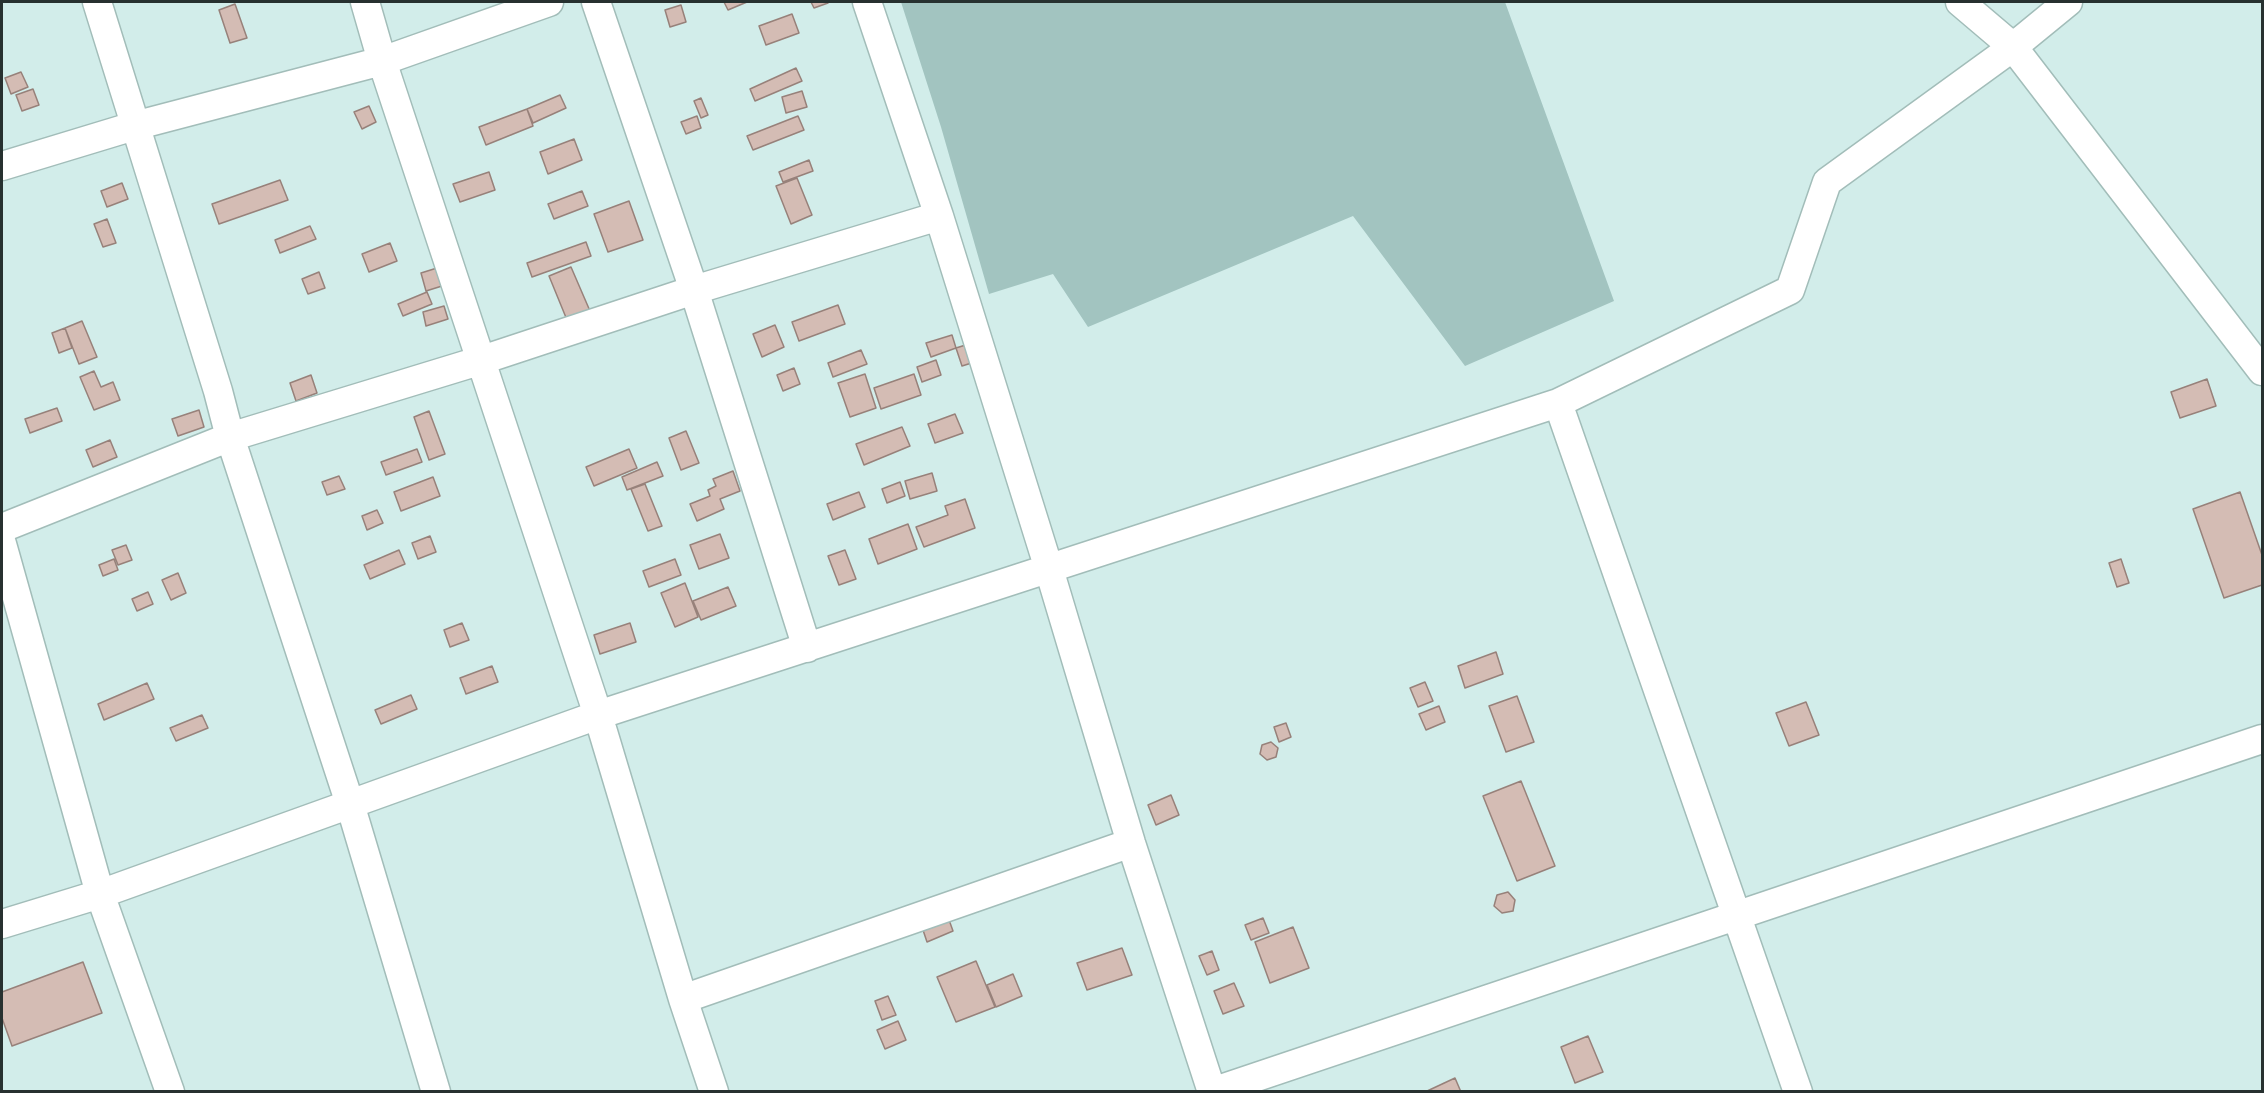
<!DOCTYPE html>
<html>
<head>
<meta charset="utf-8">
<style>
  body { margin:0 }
  #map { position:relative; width:2264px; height:1093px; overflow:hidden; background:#d2edea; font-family:Signika,sans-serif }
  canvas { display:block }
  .frame { position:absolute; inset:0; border:3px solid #273130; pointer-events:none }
</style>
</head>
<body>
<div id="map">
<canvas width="2264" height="1093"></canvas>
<div class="frame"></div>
</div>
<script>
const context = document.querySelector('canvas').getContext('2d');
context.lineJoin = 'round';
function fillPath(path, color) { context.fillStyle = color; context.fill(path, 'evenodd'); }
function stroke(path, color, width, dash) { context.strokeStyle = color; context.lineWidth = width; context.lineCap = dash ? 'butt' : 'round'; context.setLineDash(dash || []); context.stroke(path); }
fillPath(new Path2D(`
  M 901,2 L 1505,2 L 1614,301 L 1465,366 L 1353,216 L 1088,327 L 1053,274 L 989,294 L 941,127 Z`), '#a2c4c0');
const building = new Path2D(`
  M 724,2 L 747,2 L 728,10 Z
  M 811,2 L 828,2 L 828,3 L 814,8 Z
  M 235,4 L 247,38 L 230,43 L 219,10 Z
  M 681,5 L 686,22 L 670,27 L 665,10 Z
  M 792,14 L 799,33 L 766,45 L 759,26 Z
  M 796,68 L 802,81 L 755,101 L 750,89 Z
  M 21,72 L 28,87 L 11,94 L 5,78 Z
  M 33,89 L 39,105 L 22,111 L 16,95 Z
  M 802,91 L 807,107 L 786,113 L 782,97 Z
  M 560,95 L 566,108 L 533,123 L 527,109 Z
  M 701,98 L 708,115 L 701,118 L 694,101 Z
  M 369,106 L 376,122 L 362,129 L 354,112 Z
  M 527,109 L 533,126 L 486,145 L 479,127 Z
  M 697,116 L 701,128 L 686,134 L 681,122 Z
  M 798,116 L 804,130 L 753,150 L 747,136 Z
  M 574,139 L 582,160 L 548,174 L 540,152 Z
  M 809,160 L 813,171 L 783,182 L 779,172 Z
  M 489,172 L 495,190 L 460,202 L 453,184 Z
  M 797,178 L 812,215 L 791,224 L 776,186 Z
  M 280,180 L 288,200 L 219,224 L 212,204 Z
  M 122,183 L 128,199 L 107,207 L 101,191 Z
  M 582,191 L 588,206 L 554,219 L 548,204 Z
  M 629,201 L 643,240 L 608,252 L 594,214 Z
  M 107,219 L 116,243 L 103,247 L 94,224 Z
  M 310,226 L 316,239 L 280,253 L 275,240 Z
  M 586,242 L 591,256 L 532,277 L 527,263 Z
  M 390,243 L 397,261 L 369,272 L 362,254 Z
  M 571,267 L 590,311 L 567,320 L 549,276 Z
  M 437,268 L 442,286 L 426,291 L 421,273 Z
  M 319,272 L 325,288 L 308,294 L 302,279 Z
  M 427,292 L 432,304 L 403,316 L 398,304 Z
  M 838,305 L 845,324 L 799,341 L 792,322 Z
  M 444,306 L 448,319 L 426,326 L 423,312 Z
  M 82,321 L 97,357 L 79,364 L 65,328 Z
  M 775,325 L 784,347 L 762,357 L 753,334 Z
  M 65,328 L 72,348 L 59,353 L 52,333 Z
  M 952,335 L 956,348 L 931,357 L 926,343 Z
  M 972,343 L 978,361 L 962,366 L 956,348 Z
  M 861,350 L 867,364 L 833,377 L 828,363 Z
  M 936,360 L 941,375 L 922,382 L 917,367 Z
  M 794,368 L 800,384 L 783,391 L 777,375 Z
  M 94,371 L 101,387 L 113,382 L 120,400 L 94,410 L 80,377 Z
  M 865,374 L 876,408 L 850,417 L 838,383 Z
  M 914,374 L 921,395 L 881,409 L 874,388 Z
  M 311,375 L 317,393 L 296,401 L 290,383 Z
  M 2207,379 L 2216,406 L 2180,418 L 2171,392 Z
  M 57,408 L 62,421 L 30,433 L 25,419 Z
  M 199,410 L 204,427 L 178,436 L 172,419 Z
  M 429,411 L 445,454 L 429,460 L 414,417 Z
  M 955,414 L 963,433 L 935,443 L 928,424 Z
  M 902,427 L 910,446 L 864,465 L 856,444 Z
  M 686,431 L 699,463 L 681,470 L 669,438 Z
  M 110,440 L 117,457 L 93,467 L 86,450 Z
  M 417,449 L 422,462 L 386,475 L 381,462 Z
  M 629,449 L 637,468 L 594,486 L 586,467 Z
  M 657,462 L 663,476 L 627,490 L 622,477 Z
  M 733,471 L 740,491 L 720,499 L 724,509 L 697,521 L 690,504 L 710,496 L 708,490 L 716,486 L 713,479 Z
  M 932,473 L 937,491 L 910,499 L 905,481 Z
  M 339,476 L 345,489 L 327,495 L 322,482 Z
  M 433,477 L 440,496 L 401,511 L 394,492 Z
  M 900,482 L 905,496 L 887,503 L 882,489 Z
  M 645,484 L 662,526 L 648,531 L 631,489 Z
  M 859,492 L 865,507 L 833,520 L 827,504 Z
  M 2240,492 L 2262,555 L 2262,585 L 2224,598 L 2193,509 Z
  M 965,499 L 975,528 L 924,547 L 916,527 L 948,515 L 945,506 Z
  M 377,510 L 383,523 L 367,530 L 362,516 Z
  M 908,524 L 917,549 L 878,564 L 869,539 Z
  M 720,534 L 729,558 L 699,569 L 690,545 Z
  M 430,536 L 436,552 L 418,559 L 412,543 Z
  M 126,545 L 132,560 L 118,565 L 112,550 Z
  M 399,550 L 405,564 L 370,579 L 364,565 Z
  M 845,550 L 856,579 L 839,585 L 828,556 Z
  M 114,559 L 118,570 L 103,576 L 99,565 Z
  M 675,559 L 681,575 L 649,587 L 643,571 Z
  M 2121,559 L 2129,583 L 2117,587 L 2109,563 Z
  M 178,573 L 186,593 L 171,600 L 162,580 Z
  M 685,583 L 698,617 L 675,627 L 661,593 Z
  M 728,587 L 736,606 L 701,620 L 693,601 Z
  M 148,592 L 153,604 L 137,611 L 132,599 Z
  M 462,623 L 469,640 L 450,647 L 444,630 Z
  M 630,623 L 636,642 L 600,654 L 594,635 Z
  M 1496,652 L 1503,674 L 1465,688 L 1458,666 Z
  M 492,666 L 498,682 L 466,694 L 460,678 Z
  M 1425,682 L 1433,701 L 1418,707 L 1410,688 Z
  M 147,683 L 154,699 L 104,720 L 98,704 Z
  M 411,695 L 417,709 L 381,724 L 375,710 Z
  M 1517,696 L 1534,742 L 1506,752 L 1489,706 Z
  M 1806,702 L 1819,735 L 1789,746 L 1776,713 Z
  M 1439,706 L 1445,722 L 1426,730 L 1419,714 Z
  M 202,715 L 208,728 L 176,741 L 170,728 Z
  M 1286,723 L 1291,737 L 1279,742 L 1274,727 Z
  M 1271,742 L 1278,748 L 1276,757 L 1267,760 L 1260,754 L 1262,745 Z
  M 1521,781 L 1555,866 L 1517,881 L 1483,796 Z
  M 1171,795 L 1179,815 L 1156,825 L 1148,805 Z
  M 1508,892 L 1515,900 L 1513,911 L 1502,913 L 1494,906 L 1497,895 Z
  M 948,917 L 953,931 L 927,942 L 922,927 Z
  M 1263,918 L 1269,933 L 1251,940 L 1245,925 Z
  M 1293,927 L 1309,968 L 1270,983 L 1255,942 Z
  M 1122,948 L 1132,975 L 1087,990 L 1077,963 Z
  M 1212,951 L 1219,970 L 1207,975 L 1199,956 Z
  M 976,961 L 995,1007 L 956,1022 L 937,977 Z
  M 83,962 L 102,1013 L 12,1046 L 2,1018 L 2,992 Z
  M 1013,974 L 1022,996 L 996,1007 L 987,985 Z
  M 1234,983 L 1244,1006 L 1223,1014 L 1214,991 Z
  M 888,996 L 896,1015 L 882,1020 L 875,1001 Z
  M 898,1021 L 906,1040 L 885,1049 L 877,1030 Z
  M 1588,1036 L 1603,1072 L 1575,1083 L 1561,1047 Z
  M 1455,1078 L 1461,1092 L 1425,1092 Z`);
fillPath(building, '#d4bcb4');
stroke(building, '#97817a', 1.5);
const street = new Path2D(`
  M 97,2 L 218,391 L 230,437 L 350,804 L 436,1092
  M 365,2 L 382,61 L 598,715 L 683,999 L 1131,843
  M 596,2 L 694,290 L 807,648
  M 867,2 L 939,216 L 1049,569 L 1131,843 L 1212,1092
  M 1960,2 L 2013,47 L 2262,371
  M 2,166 L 134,126 L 382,61 L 549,2
  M 1558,403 L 1798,1092
  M 2,528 L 230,437 L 482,360 L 694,290 L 939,216
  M 2,544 L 100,894 L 170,1092
  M 2,924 L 100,894 L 598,715 L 1558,403 L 1790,290 L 1827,182 L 2013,47 L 2068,2
  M 683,999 L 714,1092
  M 1212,1092 L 2262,739`);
stroke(street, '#a2bdb9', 31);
stroke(street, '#fff', 28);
</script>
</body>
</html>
